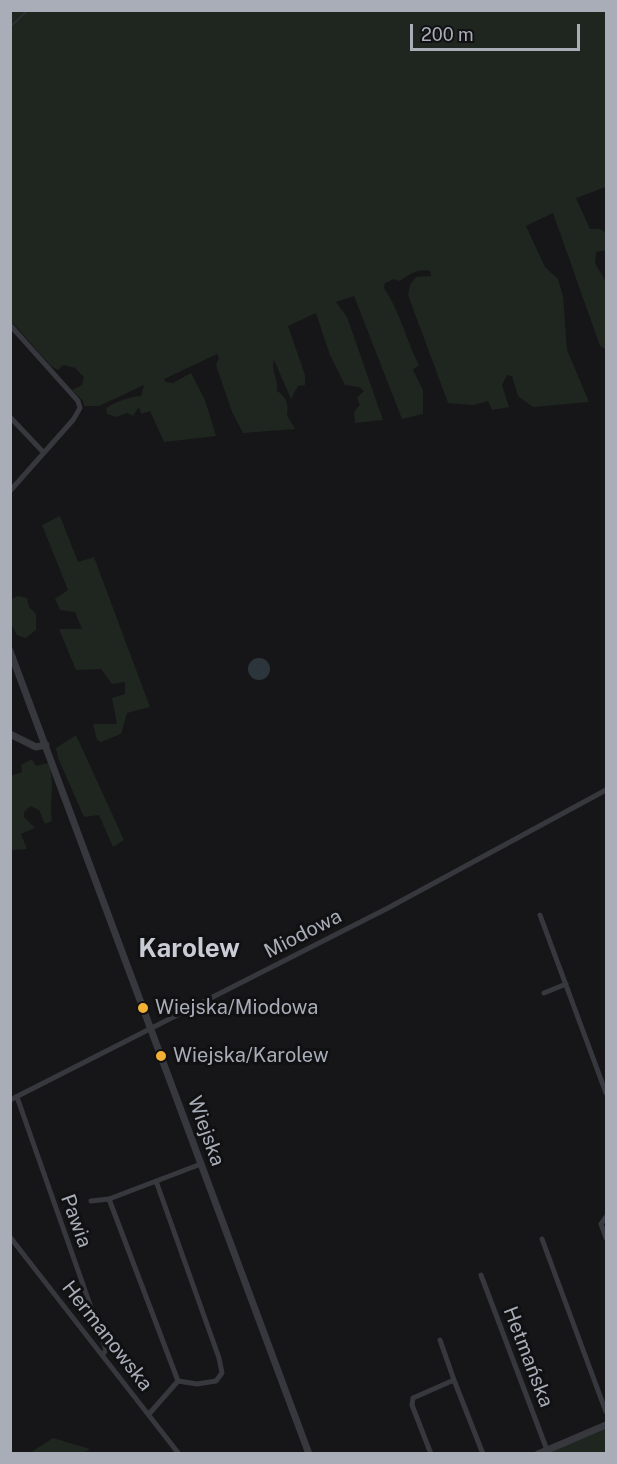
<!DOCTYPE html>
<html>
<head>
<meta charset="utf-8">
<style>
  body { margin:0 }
  #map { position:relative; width:617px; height:1464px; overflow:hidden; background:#161618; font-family:"Public Sans",sans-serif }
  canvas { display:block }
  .frame { position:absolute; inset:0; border:12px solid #a8adb8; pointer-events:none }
  .scale { position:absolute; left:410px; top:24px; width:170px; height:27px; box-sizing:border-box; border:3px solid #a8adb8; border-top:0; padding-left:8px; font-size:18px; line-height:21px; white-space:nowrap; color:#a8adb8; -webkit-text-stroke:4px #111113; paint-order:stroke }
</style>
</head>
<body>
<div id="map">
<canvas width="617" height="1464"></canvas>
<div class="frame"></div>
<div class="scale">200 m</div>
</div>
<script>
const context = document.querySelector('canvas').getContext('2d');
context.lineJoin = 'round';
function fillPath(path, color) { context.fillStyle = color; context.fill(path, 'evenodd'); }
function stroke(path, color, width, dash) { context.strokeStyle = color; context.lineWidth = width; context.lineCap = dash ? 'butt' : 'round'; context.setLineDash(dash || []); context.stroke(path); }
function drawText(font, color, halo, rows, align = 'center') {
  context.font = font + ' "Public Sans",sans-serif'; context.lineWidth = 6; context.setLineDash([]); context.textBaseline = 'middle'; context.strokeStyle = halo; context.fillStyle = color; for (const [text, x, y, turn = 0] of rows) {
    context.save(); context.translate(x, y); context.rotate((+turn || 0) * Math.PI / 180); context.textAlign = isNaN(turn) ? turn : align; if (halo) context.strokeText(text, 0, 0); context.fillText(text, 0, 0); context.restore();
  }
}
fillPath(new Path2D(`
  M 10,11 L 606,11 L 606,187 L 576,198 L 590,229 L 600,229 L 606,233 L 606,250 L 596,252 L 595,263 L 606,282 L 606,349 L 600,346 L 553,213 L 526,226 L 545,267 L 558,279 L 563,296 L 567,350 L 589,402 L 533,407 L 518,396 L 512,376 L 507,375 L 502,385 L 509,407 L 492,410 L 488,401 L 474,405 L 448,403 L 408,295 L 410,285 L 416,277 L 431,276 L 430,271 C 419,268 409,274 400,281 L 394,279 L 385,283 L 384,288 C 400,311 406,340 419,365 L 413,370 L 423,390 L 423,414 L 402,419 L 354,296 L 336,302 L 347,317 L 383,420 L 355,423 L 354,412 L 360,405 L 357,398 L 364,391 L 359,387 L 345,385 L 330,355 L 316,313 L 288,326 L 305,375 L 305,385 L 298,386 L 291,399 L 274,360 C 270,370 279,380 277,391 C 286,396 289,405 287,415 L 295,429 L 243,433 L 232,412 L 216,365 L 219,358 L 217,354 L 164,379 L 166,382 L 173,383 L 191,373 L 205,400 L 216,436 L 164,442 L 150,411 L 141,414 L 139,407 L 133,416 L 127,413 L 117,417 L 107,414 L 106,408 C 118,401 128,397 141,396 L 144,385 L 99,406 L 84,406 L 83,401 L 72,390 L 82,385 L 84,377 L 75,368 L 63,365 L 58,370 L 50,365 L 11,321 Z
  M 60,516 L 78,562 L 94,557 L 150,707 L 127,713 L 121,734 L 101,742 L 97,740 L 93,724 L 117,724 L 112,698 L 125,694 L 125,682 L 112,684 L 101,669 L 76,670 L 59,629 L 82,629 L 75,612 L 60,610 L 55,599 L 68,590 L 42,525 Z
  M 18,596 L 27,598 L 29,607 L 36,614 L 36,630 L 26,638 L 17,635 L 11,624 L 11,599 Z
  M 76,735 L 124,840 L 113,847 L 99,815 L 84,817 L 58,758 L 56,748 Z
  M 32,759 L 36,766 L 48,763 C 56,783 49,801 52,821 L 45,824 L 39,810 L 30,806 L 24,812 L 24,817 L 35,828 L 21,834 L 27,849 L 11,850 L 11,776 L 22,772 L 21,765 Z
  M 606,1429 L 606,1453 L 547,1453 Z
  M 53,1438 L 90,1449 L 84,1453 L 30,1453 Z`), '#1e261f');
fillPath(new Path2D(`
  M248 669a11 11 0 1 1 22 0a11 11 0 1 1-22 0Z`), '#2c353c');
stroke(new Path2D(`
  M 10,27 L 28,10`), '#2c353c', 1.5);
stroke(new Path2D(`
  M 10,325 L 78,401 L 80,408 L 73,420 L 10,491
  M 10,417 L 44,453
  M 540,915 L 606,1093
  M 544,993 L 566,984
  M 17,1097 L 106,1350 L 103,1354
  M 10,1100 L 388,908 L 606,790
  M 109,1199 L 178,1381 L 197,1384 L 216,1381 L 222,1373 L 219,1358 L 156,1181
  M 91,1201 L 109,1199 L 201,1164
  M 606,1217 L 601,1224 L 606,1238
  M 10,1237 L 179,1454
  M 542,1239 L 606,1412
  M 481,1275 L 547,1450
  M 440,1340 L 454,1380
  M 149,1414 L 178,1381
  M 431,1454 L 412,1405 L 413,1398 L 454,1380 L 483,1454`), '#37383d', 5);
stroke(new Path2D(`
  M 10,651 L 309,1454
  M 10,734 L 36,747 L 46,745
  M 538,1454 L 606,1425`), '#37383d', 7);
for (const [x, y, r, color] of [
  [143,1008,6,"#f2b134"],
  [161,1056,6,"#f2b134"]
]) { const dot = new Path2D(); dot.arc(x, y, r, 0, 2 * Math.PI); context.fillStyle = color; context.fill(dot); stroke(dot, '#111113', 2); }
drawText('20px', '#a8adb8', '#111113', [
  ["Miodowa",303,934,-27],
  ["Wiejska",206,1131,70],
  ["Pawia",76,1221,70],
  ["Hermanowska",107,1336,52],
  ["Hetmańska",528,1357,69]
]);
drawText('20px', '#a8adb8', '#111113', [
  ["Wiejska/Miodowa",155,1008],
  ["Wiejska/Karolew",173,1056]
], 'left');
drawText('bold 26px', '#c9ccd4', '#111113', [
  ["Karolew",189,949]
]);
</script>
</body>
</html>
